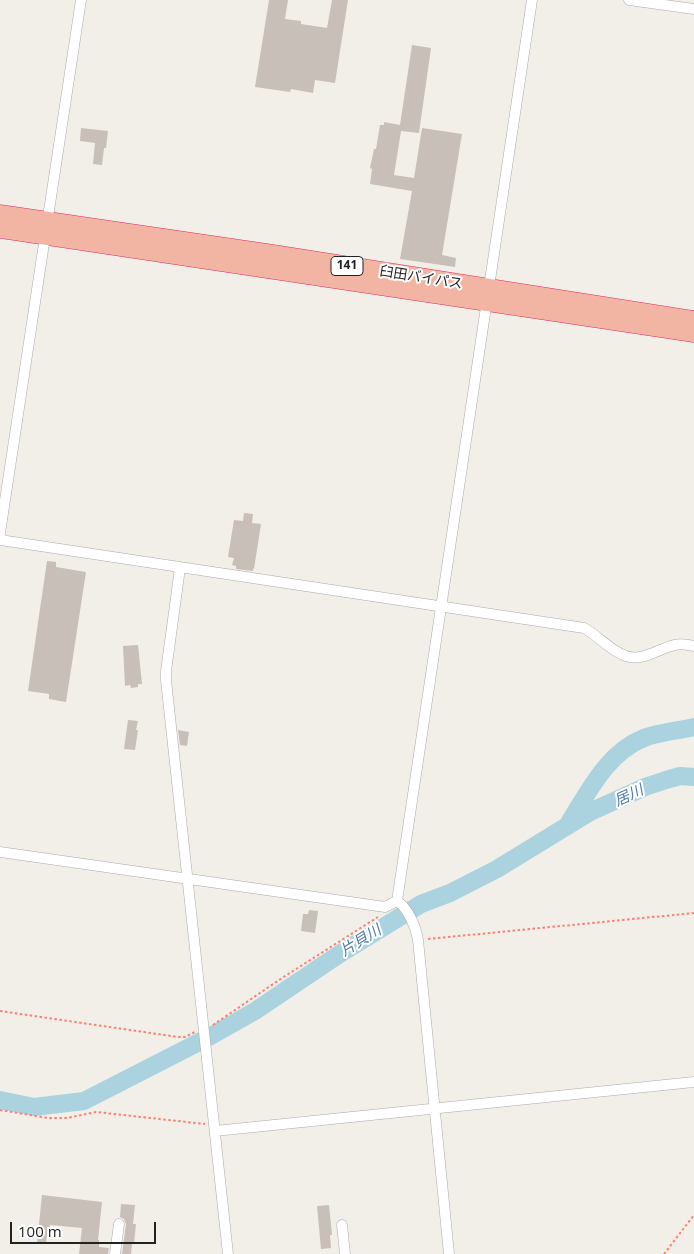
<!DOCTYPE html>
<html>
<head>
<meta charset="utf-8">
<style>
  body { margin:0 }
  #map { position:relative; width:694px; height:1254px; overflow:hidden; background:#f2efe9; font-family:"Open Sans",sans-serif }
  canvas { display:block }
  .scale { position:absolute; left:10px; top:1222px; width:146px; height:22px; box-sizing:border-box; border:2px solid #222; border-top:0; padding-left:6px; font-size:15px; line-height:18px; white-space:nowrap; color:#222; -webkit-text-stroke:4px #fff; paint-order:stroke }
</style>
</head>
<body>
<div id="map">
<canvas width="694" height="1254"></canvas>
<div class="scale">100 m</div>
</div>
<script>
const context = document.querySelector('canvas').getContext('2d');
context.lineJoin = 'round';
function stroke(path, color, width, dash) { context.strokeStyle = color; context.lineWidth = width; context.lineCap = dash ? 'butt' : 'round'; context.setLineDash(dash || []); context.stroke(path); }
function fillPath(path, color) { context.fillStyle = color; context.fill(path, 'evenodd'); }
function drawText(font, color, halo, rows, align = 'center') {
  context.font = font + ' "Open Sans","Noto Sans JP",sans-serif'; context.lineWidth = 4; context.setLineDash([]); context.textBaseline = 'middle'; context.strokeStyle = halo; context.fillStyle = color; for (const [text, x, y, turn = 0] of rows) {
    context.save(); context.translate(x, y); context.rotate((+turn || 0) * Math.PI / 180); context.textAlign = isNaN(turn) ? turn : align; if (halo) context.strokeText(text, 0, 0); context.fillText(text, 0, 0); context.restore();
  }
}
stroke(new Path2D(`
  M 570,821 C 589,791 608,752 644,738 C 660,732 678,731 694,727
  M 0,1100 L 34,1107 L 84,1101 L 209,1037 L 255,1011 L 338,955 L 421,904 L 450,893 L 497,869 L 590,812 L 645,787 L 666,780 L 680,776 L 694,777`), '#aad3df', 18);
fillPath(new Path2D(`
  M 269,0 L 288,0 L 285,19 L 301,21 L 301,24 L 327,28 L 332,0 L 348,0 L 335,83 L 315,80 L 313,93 L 291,89 L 290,92 L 255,87 Z
  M 412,45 L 431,48 L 419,133 L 401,131 L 394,175 L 414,178 L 422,128 L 462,134 L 442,255 L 456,258 L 455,267 L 400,259 L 412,191 L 370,184 L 372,169 L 370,168 L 374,149 L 376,149 L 380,125 L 384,125 L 384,122 L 400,125 Z
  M 81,128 L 108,131 L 106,148 L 104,148 L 102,165 L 93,164 L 95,143 L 80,141 Z
  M 244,513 L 253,514 L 252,523 L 261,524 L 254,569 L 253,568 L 253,571 L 236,569 L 236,566 L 232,565 L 234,558 L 228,557 L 234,520 L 243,521 Z
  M 47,561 L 56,562 L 56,567 L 86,572 L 66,702 L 49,699 L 49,694 L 28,691 Z
  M 138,645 L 142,684 L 138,684 L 138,687 L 131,688 L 130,685 L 125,686 L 123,646 Z
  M 128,720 L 138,721 L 136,730 L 138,730 L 135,750 L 124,749 Z
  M 178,730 L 189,732 L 187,746 L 180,745 Z
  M 309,910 L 318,911 L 315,933 L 301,931 L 303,914 L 308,914 Z
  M 42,1195 L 102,1202 L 98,1240 L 99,1240 L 99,1247 L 109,1248 L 108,1254 L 79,1254 L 82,1228 L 50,1225 L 49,1237 L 47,1236 L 46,1243 L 45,1244 L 37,1243 Z
  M 121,1204 L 135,1205 L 133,1224 L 136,1224 L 134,1244 L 132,1244 L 131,1254 L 122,1254 L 126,1224 L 124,1219 L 120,1217 Z
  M 329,1205 L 332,1235 L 330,1235 L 331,1248 L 321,1249 L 317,1206 Z`), '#c7bfb8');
const minor = new Path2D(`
  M 629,0 L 694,9
  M 0,540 L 584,628 C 599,636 610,651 626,656 C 643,662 659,648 675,645 C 681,643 687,645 694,646
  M 1,540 L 0,533 L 81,0
  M 180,568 L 166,671 L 166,680 L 228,1254
  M 0,852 L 385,907 L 397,901 L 532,0
  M 397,901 C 408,908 416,927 418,940 L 449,1254
  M 215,1131 L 694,1082
  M 342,1225 L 345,1254
  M 115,1254 L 119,1224`);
const trunk = new Path2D(`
  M 0,214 L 273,254 L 694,320
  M 0,229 L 694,333`);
stroke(minor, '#a9a9a9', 11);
stroke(trunk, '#dc2a67', 19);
stroke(new Path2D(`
  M 428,939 L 694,913
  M 0,1011 L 178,1037 L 185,1037 L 195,1032
  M 213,1025 L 282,978 L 378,917
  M 0,1110 L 48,1118 L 67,1118 L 96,1112 L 205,1124
  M 664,1254 L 694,1215`), '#fa8072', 2, [2.5, 2.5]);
stroke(minor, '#fff', 10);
stroke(trunk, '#f2b4a3', 18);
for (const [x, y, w] of [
  [347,266,32]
]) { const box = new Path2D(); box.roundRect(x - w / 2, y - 9.5, w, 19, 4); context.fillStyle = '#fff'; context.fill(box); stroke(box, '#222', 1); }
drawText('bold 12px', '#222', null, [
  ["141",347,266]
]);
drawText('14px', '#222', '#fff', [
  ["臼田バイパス",421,278,9]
]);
drawText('italic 15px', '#4a7aab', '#fff', [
  ["居川",629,796,-25],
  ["片貝川",361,941,-32]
]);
</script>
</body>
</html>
